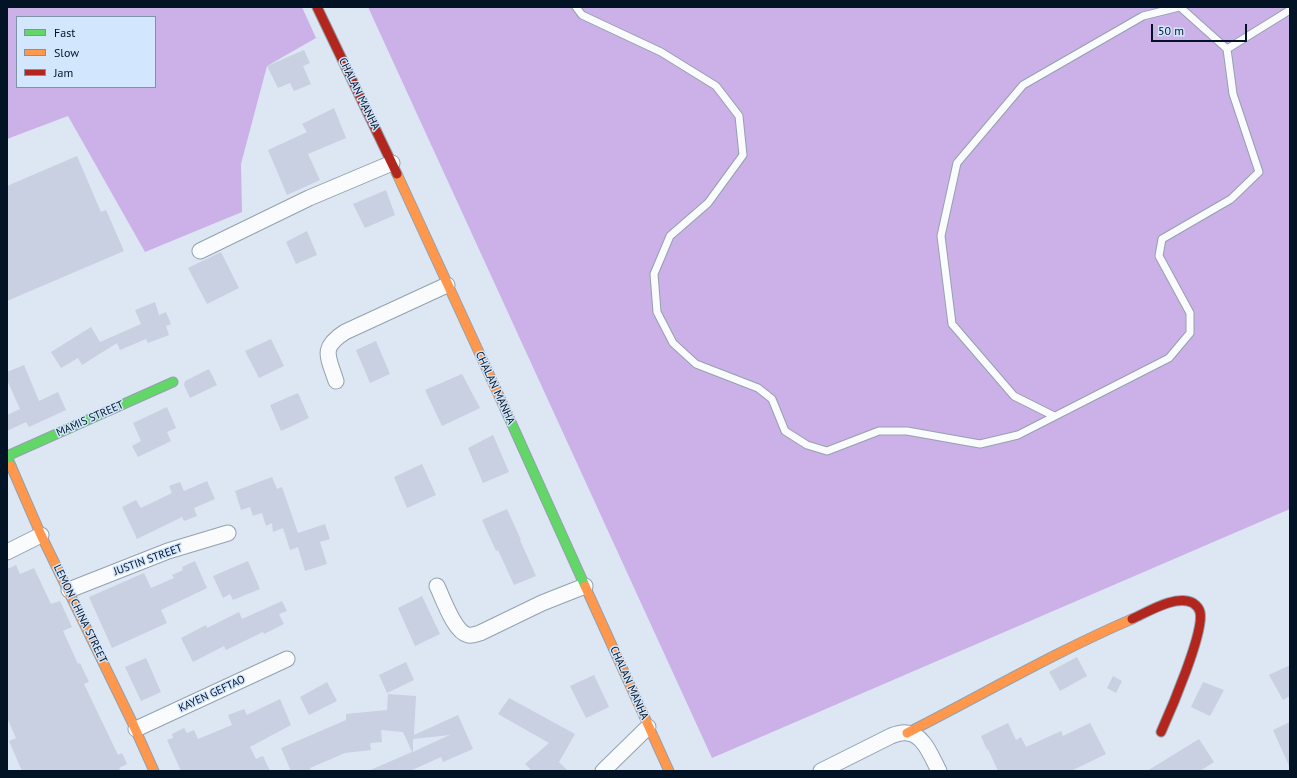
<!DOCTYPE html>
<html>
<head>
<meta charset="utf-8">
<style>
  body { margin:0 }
  #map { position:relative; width:1297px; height:778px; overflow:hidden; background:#dce7f3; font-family:"PT Sans",sans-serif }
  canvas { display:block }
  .frame { position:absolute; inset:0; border:8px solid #031326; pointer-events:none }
  .legend { position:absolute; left:16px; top:16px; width:140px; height:72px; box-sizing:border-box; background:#d2e6fd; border:1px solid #7f92a7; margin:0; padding:5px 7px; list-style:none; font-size:12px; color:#031326 }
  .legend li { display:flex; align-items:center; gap:8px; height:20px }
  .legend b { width:20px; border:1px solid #7f92a7 }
  .scale { position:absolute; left:1151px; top:24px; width:96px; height:18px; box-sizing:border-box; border:2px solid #031326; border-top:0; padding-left:5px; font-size:12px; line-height:14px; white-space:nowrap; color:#031326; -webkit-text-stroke:3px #d2e6fd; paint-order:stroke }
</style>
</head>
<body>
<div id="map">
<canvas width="1297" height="778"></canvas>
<div class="frame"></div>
<ul class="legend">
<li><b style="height:5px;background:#63d668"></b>Fast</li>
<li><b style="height:5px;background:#ff974d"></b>Slow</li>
<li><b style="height:5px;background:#b3261e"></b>Jam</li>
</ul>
<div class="scale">50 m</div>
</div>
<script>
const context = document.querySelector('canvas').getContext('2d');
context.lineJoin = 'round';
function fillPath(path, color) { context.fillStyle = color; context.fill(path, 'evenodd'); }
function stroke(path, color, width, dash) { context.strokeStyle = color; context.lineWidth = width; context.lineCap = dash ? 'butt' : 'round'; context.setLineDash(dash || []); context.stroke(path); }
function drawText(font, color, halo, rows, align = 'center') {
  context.font = font + ' "PT Sans",sans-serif'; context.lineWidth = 3; context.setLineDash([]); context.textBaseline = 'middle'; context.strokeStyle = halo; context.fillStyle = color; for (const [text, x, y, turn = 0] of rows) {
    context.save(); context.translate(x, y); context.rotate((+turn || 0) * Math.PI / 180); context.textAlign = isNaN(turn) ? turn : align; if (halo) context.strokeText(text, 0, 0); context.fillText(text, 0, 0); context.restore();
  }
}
fillPath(new Path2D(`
  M 7,7 L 302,7 L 316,38 L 267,66 L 241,164 L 242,212 L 145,252 L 68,116 L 7,139 ZM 17,17 L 155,17 L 155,87 L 17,87 Z
  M 368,7 L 1290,7 L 1290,509 L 712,758 Z`), '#cbb1e8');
fillPath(new Path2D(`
  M 304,50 L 310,63 L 303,66 L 311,84 L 294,91 L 290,83 L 278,88 L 267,66 Z
  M 334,108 L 346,138 L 308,154 L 320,180 L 287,195 L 268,150 L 307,132 L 302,124 Z
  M 77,156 L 101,212 L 106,210 L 124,251 L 7,301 L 7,186 Z
  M 386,190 L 395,215 L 365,228 L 353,204 Z
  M 307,231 L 317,255 L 296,264 L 286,242 Z
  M 221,252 L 239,288 L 207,304 L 188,268 Z
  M 155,302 L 159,315 L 166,312 L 171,324 L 166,326 L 169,335 L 148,343 L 146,339 L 120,350 L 117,343 L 82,365 L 78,358 L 61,368 L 51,352 L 91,327 L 100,342 L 141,324 L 135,310 Z
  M 271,339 L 284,366 L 259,378 L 245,351 Z
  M 376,341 L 390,374 L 370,383 L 356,350 Z
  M 24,365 L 39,401 L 58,392 L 66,410 L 29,427 L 26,422 L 7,431 L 7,415 L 20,409 L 7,380 L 7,372 Z
  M 209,369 L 217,385 L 190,398 L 184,385 L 185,381 Z
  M 462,374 L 480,408 L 442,426 L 425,390 Z
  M 298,393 L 309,418 L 281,431 L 270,405 Z
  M 167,407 L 176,428 L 167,432 L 171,441 L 138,457 L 132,446 L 141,441 L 133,423 Z
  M 493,435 L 509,472 L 483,483 L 468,448 Z
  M 422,464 L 436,495 L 407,508 L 394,477 Z
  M 272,477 L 277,489 L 282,487 L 298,533 L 325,524 L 330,539 L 320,542 L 327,564 L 305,571 L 298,547 L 290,550 L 283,528 L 273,532 L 272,523 L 266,526 L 262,513 L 253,516 L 250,507 L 241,510 L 235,491 Z
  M 207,481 L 215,499 L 194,508 L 197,516 L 184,521 L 182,517 L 137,539 L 122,507 L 136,500 L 141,508 L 172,493 L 169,486 L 180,482 L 184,491 Z
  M 507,509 L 521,540 L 520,540 L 536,576 L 514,585 L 498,550 L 496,551 L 482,520 Z
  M 195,561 L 207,588 L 161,610 L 167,623 L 112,648 L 89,597 L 144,573 L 151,588 L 174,578 L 172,575 L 183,570 L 182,567 Z
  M 248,561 L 260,589 L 233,600 L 230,594 L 223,598 L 213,576 Z
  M 16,565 L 20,574 L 34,568 L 51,604 L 60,601 L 72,627 L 63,631 L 78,664 L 80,663 L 89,682 L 84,684 L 118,755 L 122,753 L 127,764 L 119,768 L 121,771 L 22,771 L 9,741 L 16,738 L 7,718 L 7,569 Z
  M 422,596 L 440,634 L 415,646 L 398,608 Z
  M 282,601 L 287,611 L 279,614 L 284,624 L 264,634 L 263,632 L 226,650 L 224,646 L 193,662 L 181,638 L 206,625 L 207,628 L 239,612 L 242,619 Z
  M 1077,657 L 1087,676 L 1060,691 L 1049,672 Z
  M 146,658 L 161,692 L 141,701 L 125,667 Z
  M 406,662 L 414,680 L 387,693 L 379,675 Z
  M 1290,665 L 1290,696 L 1283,700 L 1269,675 Z
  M 594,675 L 609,707 L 586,718 L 570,686 Z
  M 1113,676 L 1122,681 L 1116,693 L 1107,688 Z
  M 327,682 L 337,701 L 309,715 L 300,697 Z
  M 1203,682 L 1224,690 L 1210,716 L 1191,707 Z
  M 388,694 L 416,696 L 414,735 L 458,715 L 473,749 L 443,762 L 441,757 L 410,771 L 368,771 L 412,752 L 403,732 L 381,730 L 382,742 L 370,743 L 371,750 L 345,753 L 310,768 L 311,771 L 291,771 L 281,748 L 346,720 L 346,714 L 387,710 ZM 450,735 L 421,748 L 413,752 L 413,739 Z
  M 509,698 L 575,734 L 559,762 L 568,771 L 532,771 L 525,764 L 549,743 L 498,714 Z
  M 280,699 L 291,725 L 250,747 L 256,759 L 263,756 L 270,771 L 181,771 L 167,740 L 173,738 L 172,734 L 184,728 L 187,733 L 194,730 L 198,739 L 232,725 L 228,715 L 244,709 L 247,715 Z
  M 1290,722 L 1290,768 L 1273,730 Z
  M 1008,723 L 1016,740 L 1021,737 L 1026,747 L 1061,731 L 1063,736 L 1090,723 L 1106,754 L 1071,771 L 998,771 L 988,749 L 987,750 L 981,736 Z
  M 1199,739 L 1214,762 L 1200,771 L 1147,771 Z`), '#c8d0e1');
const lane = new Path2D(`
  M 576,7 L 582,15 L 661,52 L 716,86 L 739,116 L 743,155 L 708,203 L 670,236 L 654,274 L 657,312 L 673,343 L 696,364 L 758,388 L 772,399 L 785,431 L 807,445 L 827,451 L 879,431 L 907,431 L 980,444 L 1018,435 L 1169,358 L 1190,333 L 1190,313 L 1159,256 L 1162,239 L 1231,199 L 1259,172 L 1233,94 L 1227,49 L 1290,10
  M 1180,7 L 1227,49
  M 1054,416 L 1014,396 L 952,324 L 941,236 L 957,163 L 1023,85 L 1143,16 L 1179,7`);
const street = new Path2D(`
  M 200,251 L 309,198 L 392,163
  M 336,381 C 328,356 320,348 345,332 L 447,285
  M 7,552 L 41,535
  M 437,586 C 443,598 454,632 468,635 C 472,636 476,634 480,633 L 542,603 L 585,586
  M 69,590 L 168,551 L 228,533
  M 136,729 L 287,659
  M 603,771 L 648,727
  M 821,771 L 891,736 C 896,734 902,732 907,733 C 924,734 932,758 939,771`);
const fast = new Path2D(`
  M 506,411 L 585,586
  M 11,466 L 7,456 L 173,382`);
const slow = new Path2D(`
  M 397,174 L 506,411
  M 11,466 L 41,535 L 132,722 L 154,771
  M 585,586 L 669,771
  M 907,733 C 982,695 1055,652 1132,619`);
const jam = new Path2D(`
  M 317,7 L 397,174
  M 1132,619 C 1148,612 1176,594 1193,603 C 1196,605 1199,608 1200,612 C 1205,631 1170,712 1161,732`);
stroke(lane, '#93a1af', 9);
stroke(street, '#93a1af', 17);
stroke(fast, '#93a1af', 11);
stroke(slow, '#93a1af', 11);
stroke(jam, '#93a1af', 11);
stroke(lane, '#fafbfd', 7);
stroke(street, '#fafbfd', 15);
stroke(fast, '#63d668', 9);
stroke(slow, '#ff974d', 9);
stroke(jam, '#b3261e', 9);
drawText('11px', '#031326', '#d2e6fd', [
  ["CHALAN MANHA",359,94,64],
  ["CHALAN MANHA",495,388,65],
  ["MAMIS STREET",90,419,-24],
  ["JUSTIN STREET",148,560,-20],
  ["LEMON CHINA STREET",80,614,64],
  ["CHALAN MANHA",629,683,66],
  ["KAYEN GEFTAO",212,694,-25]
]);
</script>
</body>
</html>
